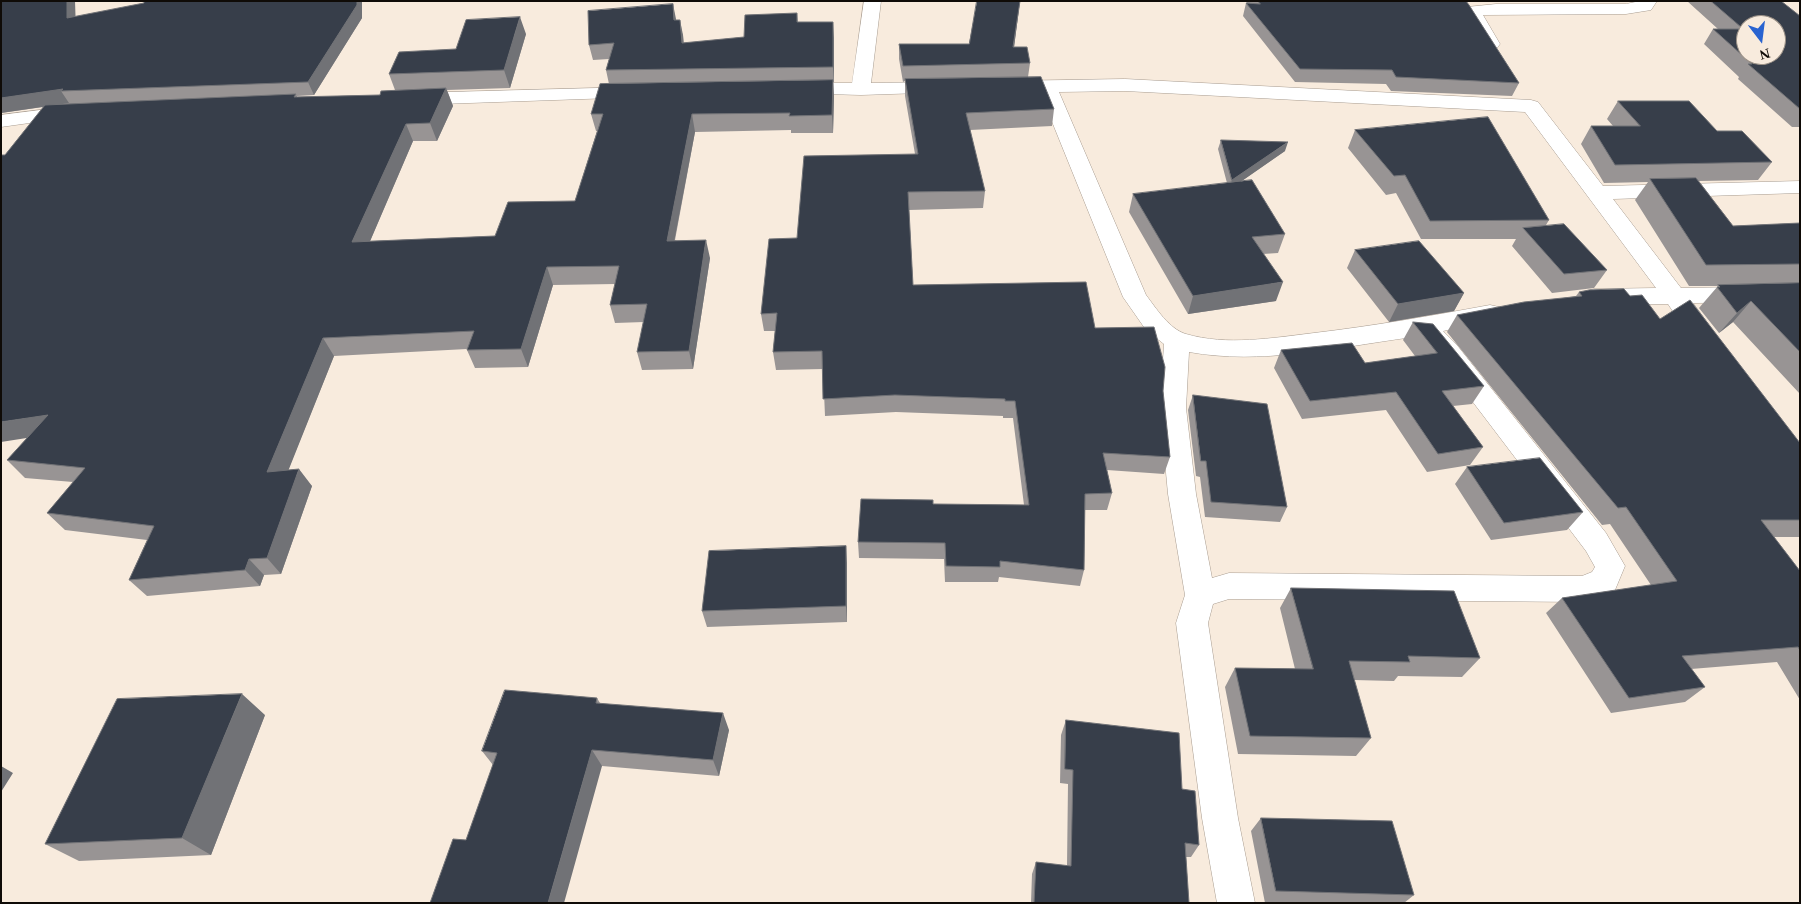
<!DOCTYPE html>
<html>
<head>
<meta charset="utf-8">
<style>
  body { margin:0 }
  #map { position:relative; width:1801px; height:904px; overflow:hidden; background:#f8ebdd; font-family:"Times New Roman",serif }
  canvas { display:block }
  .frame { position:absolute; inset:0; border:2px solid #0f0b07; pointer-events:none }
  .north { position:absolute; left:1736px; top:15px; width:50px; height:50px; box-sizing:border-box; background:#f8ebdd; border:1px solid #9b9187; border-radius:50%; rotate:165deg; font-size:14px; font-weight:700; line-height:20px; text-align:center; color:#0f0b07 }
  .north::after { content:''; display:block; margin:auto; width:18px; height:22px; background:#2963d0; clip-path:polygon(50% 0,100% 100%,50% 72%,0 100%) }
</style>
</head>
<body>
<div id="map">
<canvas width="1801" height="904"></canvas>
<div class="frame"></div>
<div class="north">N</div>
</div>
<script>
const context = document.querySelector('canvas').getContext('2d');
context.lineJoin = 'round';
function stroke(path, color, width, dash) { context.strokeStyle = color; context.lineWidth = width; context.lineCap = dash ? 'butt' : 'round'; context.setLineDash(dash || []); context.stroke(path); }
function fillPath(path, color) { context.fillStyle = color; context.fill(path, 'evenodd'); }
const minor = new Path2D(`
  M 864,1 L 881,1 L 871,83 L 944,82 L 951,84 L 954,88 L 951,92 L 861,95 L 790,93 L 787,89 L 790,85 L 797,83 L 852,83 Z
  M 1640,1 L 1657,1 L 1651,10 L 1626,14 L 1483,15 L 1500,44 L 1497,48 L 1485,48 L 1466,20 L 1464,11 L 1467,7 L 1496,4 L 1626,4 Z
  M 1125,79 L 1531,100 L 1538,102 L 1603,186 L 1800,181 L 1800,193 L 1613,199 L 1681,288 L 1800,286 L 1800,302 L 1693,303 L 1716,335 L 1713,341 C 1691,347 1679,320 1668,304 L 1594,305 L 1586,303 L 1582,297 L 1586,291 L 1594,289 L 1656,288 L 1525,112 L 1125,91 L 1059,92 L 1146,295 C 1156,308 1169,329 1186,334 C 1227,346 1272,338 1314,333 C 1373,326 1431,316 1490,305 L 1499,307 L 1502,313 L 1499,319 L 1443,331 L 1456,344 L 1606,533 L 1625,566 L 1615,590 L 1583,602 L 1229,599 L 1213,604 L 1208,623 L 1238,818 L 1255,903 L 1217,903 L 1202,818 L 1176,623 L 1185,595 L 1168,494 L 1160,408 L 1164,344 L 1146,330 L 1123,297 L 1040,92 L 1000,91 L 998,87 L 1000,83 L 1007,81 ZM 1406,338 L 1424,341 L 1438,356 L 1586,551 L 1595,567 L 1592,572 L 1582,576 L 1229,573 L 1212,578 L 1196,494 L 1186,408 L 1189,352 C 1261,365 1334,348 1406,338 Z
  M 634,87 L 641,89 L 644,93 L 641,97 L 412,105 L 405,103 L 402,99 L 405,95 L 412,93 Z
  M 72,106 L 79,108 L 82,112 L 79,116 L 1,127 L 1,115 Z`);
stroke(minor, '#a89c90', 1);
fillPath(minor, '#fff');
fillPath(new Path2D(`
  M 1,1 L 75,17 L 144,3 L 144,1 L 362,1 L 362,18 L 314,95 L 297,96 L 297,97 L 380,95 L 395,90 L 389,74 L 456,49 L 526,34 L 510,88 L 447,90 L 453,106 L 437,141 L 413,141 L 370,241 L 495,236 L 575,201 L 597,131 L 596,131 L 591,114 L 609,84 L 606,70 L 609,59 L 593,60 L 589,45 L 676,20 L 683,35 L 684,43 L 744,37 L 797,13 L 798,22 L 834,38 L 834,82 L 833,82 L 834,97 L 833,133 L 791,133 L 791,130 L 695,132 L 675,240 L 710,258 L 693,369 L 642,370 L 637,352 L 644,322 L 615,323 L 610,305 L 615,284 L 553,285 L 528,367 L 475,368 L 467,350 L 467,349 L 334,356 L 288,470 L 312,486 L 281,574 L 264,575 L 260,586 L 147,596 L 129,580 L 147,540 L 65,530 L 47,513 L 73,482 L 25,478 L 7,460 L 27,438 L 5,155 L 43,107 L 1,113 Z
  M 1020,1 L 1014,47 L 1030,63 L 1028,77 L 1054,109 L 1052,126 L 970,130 L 985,191 L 983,208 L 909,210 L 913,285 L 1095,328 L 1163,391 L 1170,457 L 1164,474 L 1107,470 L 1112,493 L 1107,510 L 1085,510 L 1084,570 L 1080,586 L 999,577 L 998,582 L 945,582 L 944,559 L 859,558 L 858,542 L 933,504 L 1024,505 L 1013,418 L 1003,418 L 1003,416 L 896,412 L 825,416 L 823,369 L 776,370 L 773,352 L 775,331 L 764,331 L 761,314 L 797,238 L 915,154 L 905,96 L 905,81 L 903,82 L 899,59 L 899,44 L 969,44 Z
  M 1246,1 L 1466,1 L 1519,83 L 1512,96 L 1391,91 L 1386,84 L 1295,82 L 1243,16 L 1246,3 L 1247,3 Z
  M 1687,1 L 1781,1 L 1800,16 L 1800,127 L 1792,127 L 1738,79 L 1739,77 L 1704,44 L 1713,29 L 1718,29 Z
  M 1618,101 L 1717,131 L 1772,162 L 1758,180 L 1699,181 L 1733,226 L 1800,223 L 1800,394 L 1733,322 L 1719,333 L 1699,308 L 1718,286 L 1689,286 L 1635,200 L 1648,182 L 1604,183 L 1581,144 L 1591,126 L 1613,126 L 1607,119 Z
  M 1355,130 L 1549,220 L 1546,225 L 1607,270 L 1594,288 L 1552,293 L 1512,246 L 1516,239 L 1421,239 L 1396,193 L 1386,195 L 1348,148 Z
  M 1221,140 L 1285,151 L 1240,182 L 1285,234 L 1278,253 L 1263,254 L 1276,301 L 1188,314 L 1129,212 L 1133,194 L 1227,183 L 1218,149 Z
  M 1355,250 L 1464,293 L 1454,311 L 1389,322 L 1347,268 Z
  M 1579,292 L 1630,296 L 1660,319 L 1800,443 L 1800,537 L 1774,537 L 1800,571 L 1800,700 L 1777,662 L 1691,669 L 1705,687 L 1685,702 L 1611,713 L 1546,613 L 1562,598 L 1651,585 L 1610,524 L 1602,525 L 1447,332 L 1457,315 L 1576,296 Z
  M 1413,322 L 1484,386 L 1472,404 L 1453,406 L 1483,447 L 1470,465 L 1427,472 L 1386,410 L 1302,419 L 1274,368 L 1281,350 L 1365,363 L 1415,356 L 1403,340 Z
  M 1193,395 L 1287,507 L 1280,522 L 1205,517 L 1200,477 L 1196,476 L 1188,410 Z
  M 1467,467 L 1583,512 L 1567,530 L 1491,540 L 1455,484 Z
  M 847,563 L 847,622 L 707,627 L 702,611 Z
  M 1291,588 L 1480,658 L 1462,677 L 1398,676 L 1394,681 L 1354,680 L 1371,738 L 1356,756 L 1238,754 L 1225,687 L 1235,668 L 1295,669 L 1280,608 Z
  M 597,698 L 600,703 L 729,730 L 719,776 L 602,766 L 466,840 L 493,765 L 482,751 Z
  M 265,715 L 211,855 L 79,861 L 45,844 Z
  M 1066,720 L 1182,789 L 1199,845 L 1191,857 L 1186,857 L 1189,903 L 1031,903 L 1032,874 L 1036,862 L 1067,866 L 1068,784 L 1060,783 L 1061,735 Z
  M 1261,818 L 1414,895 L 1404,903 L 1265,903 L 1251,831 Z`), '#989494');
fillPath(new Path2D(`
  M 67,1 L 75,1 L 76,31 L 67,18 Z
  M 357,1 L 362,1 L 362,18 L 314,95 L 308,82 Z
  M 1020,1 L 1012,63 L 1013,47 Z
  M 673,4 L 676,19 L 676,36 L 674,20 Z
  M 520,17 L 526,34 L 510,88 L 504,70 Z
  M 680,20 L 683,35 L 684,58 L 682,43 Z
  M 833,22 L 834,38 L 834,82 L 833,67 Z
  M 833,80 L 834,97 L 833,133 L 832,115 Z
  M 446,88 L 453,106 L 437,141 L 430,123 Z
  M 63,89 L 61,91 L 69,103 L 1,113 L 1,98 Z
  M 692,114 L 695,132 L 671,258 L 667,241 Z
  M 406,124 L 413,141 L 362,260 L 352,242 Z
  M 1288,142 L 1285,151 L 1229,190 L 1232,180 Z
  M 706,240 L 710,258 L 693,369 L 689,351 Z
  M 547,267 L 553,285 L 528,367 L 521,349 Z
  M 1283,282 L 1276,301 L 1188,314 L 1193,296 Z
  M 1464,293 L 1454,311 L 1389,322 L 1398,304 Z
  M 1751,301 L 1733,322 L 1719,333 L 1737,313 Z
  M 323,338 L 334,356 L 281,489 L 267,472 Z
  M 48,415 L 65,432 L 1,442 L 1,422 Z
  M 299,469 L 312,486 L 281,574 L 267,558 Z
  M 846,546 L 847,563 L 847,622 L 846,606 Z
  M 249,559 L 264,575 L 260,586 L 245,570 Z
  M 242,694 L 265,715 L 211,855 L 182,838 Z
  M 723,713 L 729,730 L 719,776 L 713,760 Z
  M 592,750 L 602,766 L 564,903 L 548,903 Z
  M 1,766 L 13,773 L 1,792 Z`), '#717276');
const building = new Path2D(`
  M 1,1 L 67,1 L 67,18 L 144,3 L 144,1 L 357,1 L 357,5 L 308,82 L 61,91 L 63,89 L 1,98 Z
  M 977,1 L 1020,1 L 1013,47 L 1027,47 L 1030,63 L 903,66 L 899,44 L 969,44 Z
  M 1258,1 L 1466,1 L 1469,5 L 1519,83 L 1396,77 L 1392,70 L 1300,69 L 1246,3 L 1260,4 Z
  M 1711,1 L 1781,1 L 1800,16 L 1800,109 L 1748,64 L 1752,64 L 1713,29 L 1743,29 ZM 1746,25 L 1776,25 L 1776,55 L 1746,55 Z
  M 673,4 L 674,20 L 680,20 L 682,43 L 744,37 L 745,15 L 797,13 L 797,22 L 833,22 L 833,67 L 606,70 L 614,43 L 589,45 L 588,11 Z
  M 520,17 L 504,70 L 389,74 L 399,52 L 456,49 L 466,20 Z
  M 1041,77 L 1054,109 L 966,113 L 985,191 L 908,192 L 913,285 L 1086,282 L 1095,328 L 1154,327 L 1165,367 L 1163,391 L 1170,457 L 1103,453 L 1112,493 L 1085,494 L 1084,570 L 1000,561 L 1000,567 L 946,566 L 945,543 L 858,542 L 861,499 L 933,500 L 933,504 L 1029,505 L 1015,401 L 1005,401 L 1005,399 L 895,395 L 823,399 L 822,351 L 773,352 L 777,313 L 761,314 L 769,239 L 797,238 L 804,156 L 918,154 L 905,79 Z
  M 833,80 L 832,115 L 789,116 L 790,113 L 692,114 L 667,241 L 706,240 L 689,351 L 637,352 L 647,304 L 610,305 L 619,266 L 547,267 L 521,349 L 467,350 L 474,331 L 323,338 L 267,472 L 299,469 L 267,558 L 249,559 L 245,570 L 129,580 L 154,526 L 47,513 L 85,468 L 7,460 L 48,415 L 1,422 L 1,155 L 5,155 L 45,105 L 296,94 L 294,97 L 380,95 L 381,91 L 446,88 L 430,123 L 406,124 L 352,242 L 495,236 L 508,202 L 575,201 L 603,114 L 591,114 L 600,84 Z
  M 1618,101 L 1689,101 L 1717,131 L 1742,131 L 1772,162 L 1615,165 L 1591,126 L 1640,126 Z
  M 1488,117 L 1549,220 L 1430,221 L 1405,175 L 1394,176 L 1355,130 Z
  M 1221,140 L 1288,142 L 1232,180 Z
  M 1696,178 L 1733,226 L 1800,223 L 1800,264 L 1706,265 L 1650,179 Z
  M 1252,180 L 1285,234 L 1252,237 L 1283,282 L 1193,296 L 1133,194 Z
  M 1564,224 L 1607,270 L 1564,274 L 1523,228 Z
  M 1419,241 L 1464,293 L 1398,304 L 1355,250 Z
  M 1800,283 L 1800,352 L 1751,301 L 1737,313 L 1717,287 L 1720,287 L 1718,285 Z
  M 1624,289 L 1630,296 L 1642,295 L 1660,319 L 1690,300 L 1800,443 L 1800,520 L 1761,520 L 1800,571 L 1800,650 L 1798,647 L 1682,656 L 1705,687 L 1629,698 L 1562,598 L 1677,581 L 1626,507 L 1618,508 L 1457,315 L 1524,302 L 1582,296 L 1579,292 L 1589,290 Z
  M 1413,322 L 1433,324 L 1484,386 L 1442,391 L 1483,447 L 1438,454 L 1396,392 L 1310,401 L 1281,350 L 1352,343 L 1365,363 L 1437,353 Z
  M 1193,395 L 1267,404 L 1287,507 L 1211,502 L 1206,461 L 1201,461 Z
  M 1540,458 L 1583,512 L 1504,523 L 1467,467 Z
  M 846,546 L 846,606 L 702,611 L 709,551 Z
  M 1291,588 L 1454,591 L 1480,658 L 1408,656 L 1410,662 L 1349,661 L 1371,738 L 1250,736 L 1235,668 L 1313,669 Z
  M 505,690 L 597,698 L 596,703 L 723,713 L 713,760 L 592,750 L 548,903 L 430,903 L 453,839 L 466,840 L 497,753 L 482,751 Z
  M 242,694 L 182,838 L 45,844 L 117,699 Z
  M 1066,720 L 1179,733 L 1182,789 L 1195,791 L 1199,845 L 1185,843 L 1189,903 L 1034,903 L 1036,862 L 1071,866 L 1073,770 L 1065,769 Z
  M 1261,818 L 1392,821 L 1414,895 L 1276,891 Z`);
fillPath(building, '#373e4a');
stroke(building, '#717276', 1);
</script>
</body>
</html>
